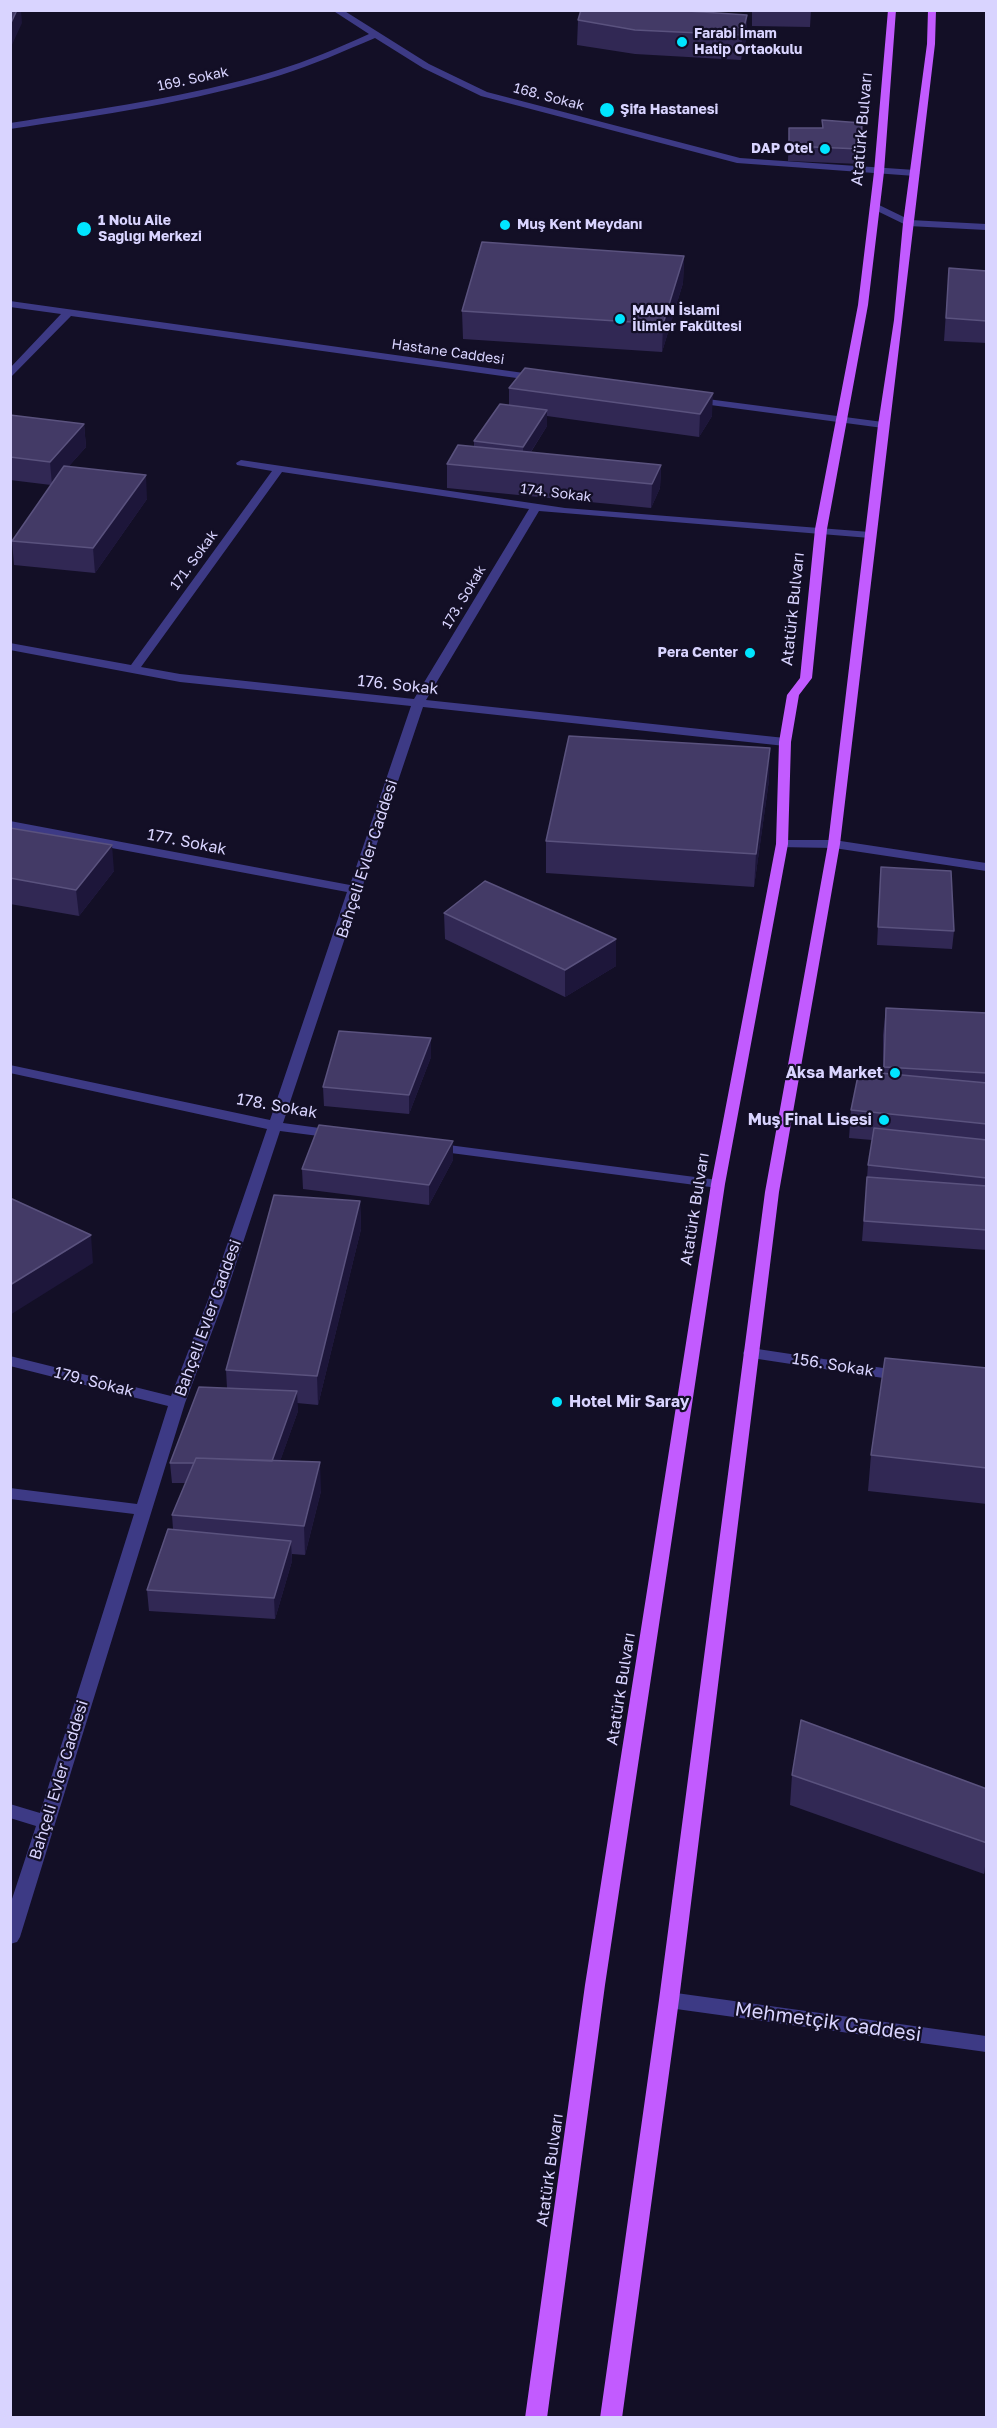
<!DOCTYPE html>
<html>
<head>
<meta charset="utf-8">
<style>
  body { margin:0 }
  #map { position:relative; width:997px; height:2428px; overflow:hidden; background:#130f26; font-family:"Golos Text",sans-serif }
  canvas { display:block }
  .frame { position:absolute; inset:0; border:12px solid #d9d4ff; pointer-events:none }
</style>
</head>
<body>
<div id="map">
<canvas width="997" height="2428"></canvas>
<div class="frame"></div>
</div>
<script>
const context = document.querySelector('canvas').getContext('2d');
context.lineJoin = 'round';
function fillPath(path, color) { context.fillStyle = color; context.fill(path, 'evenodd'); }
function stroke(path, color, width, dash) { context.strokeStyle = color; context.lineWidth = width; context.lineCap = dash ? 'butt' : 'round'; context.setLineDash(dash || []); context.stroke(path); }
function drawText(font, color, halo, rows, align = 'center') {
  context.font = font + ' "Golos Text",sans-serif'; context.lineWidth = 4.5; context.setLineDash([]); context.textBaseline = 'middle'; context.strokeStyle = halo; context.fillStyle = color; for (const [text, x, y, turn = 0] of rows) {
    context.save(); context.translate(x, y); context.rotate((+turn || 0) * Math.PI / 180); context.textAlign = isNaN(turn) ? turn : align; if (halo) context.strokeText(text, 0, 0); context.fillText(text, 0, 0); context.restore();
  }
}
fillPath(new Path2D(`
  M 332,10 L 343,10 L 429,64 L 487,92 L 740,158 L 915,170 L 920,173 L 915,176 L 737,163 L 481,96 L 423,68 L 375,38 C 344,51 313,65 281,75 C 193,102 101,115 10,129 L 10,123 C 99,109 189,97 275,71 C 308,61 338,48 369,34 Z
  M 871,204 L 877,204 L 910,220 L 986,224 L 986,230 L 908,226 L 871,208 Z
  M 10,301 L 538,375 L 543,378 L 538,381 L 71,316 L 10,378 L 10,368 L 61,314 L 10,307 Z
  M 692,397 L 883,422 L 888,425 L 883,428 L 688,402 L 687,400 Z
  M 241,460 L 565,508 L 870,532 L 876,535 L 870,538 L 539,511 L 426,700 L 785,738 L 791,742 L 785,746 L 423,707 L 362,888 L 364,890 L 360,893 L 283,1123 L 334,1130 L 341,1134 L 334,1138 L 280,1131 L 224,1300 L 185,1403 L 20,1937 L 17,1942 L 10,1944 L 10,1905 L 36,1826 L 10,1818 L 10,1804 L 40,1813 L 134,1514 L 10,1499 L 10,1488 L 137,1504 L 168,1406 L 10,1366 L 10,1356 L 171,1396 L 208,1300 L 267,1129 L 10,1073 L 10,1065 L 270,1120 L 347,892 L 10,829 L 10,821 L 350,885 L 411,706 L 180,682 L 10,650 L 10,643 L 131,665 L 272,471 L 237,465 L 236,463 ZM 282,472 L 529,509 L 414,699 L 180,674 L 141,667 Z
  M 782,840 L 834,840 L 986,863 L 986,871 L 834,848 L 777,847 L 776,844 L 777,841 Z
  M 433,1143 L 718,1180 L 725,1184 L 718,1188 L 428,1150 L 426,1147 L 428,1144 Z
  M 751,1348 L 903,1371 L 911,1376 L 903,1381 L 745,1357 L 743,1353 L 745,1349 Z
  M 669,1992 L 986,2036 L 986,2052 L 669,2008 L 662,2005 L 659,2000 L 662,1995 Z`), '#3d3a85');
fillPath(new Path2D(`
  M 888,10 L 896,10 L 884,172 L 868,305 L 827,529 L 812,678 L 799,695 L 791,742 L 788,844 L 725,1184 L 605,1985 L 547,2418 L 525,2418 L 585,1985 L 711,1184 L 776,844 L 779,742 L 787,695 L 800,678 L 815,529 L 858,305 L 874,172 Z
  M 928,10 L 936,10 L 935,44 L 840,844 L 779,1192 L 679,2000 L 622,2418 L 600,2418 L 659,2000 L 765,1192 L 828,844 L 878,425 L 894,320 L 903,223 L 927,44 Z`), '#c25bff');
fillPath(new Path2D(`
  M 752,10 L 811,10 L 810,27 L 752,26 Z
  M 747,15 L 746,39 L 741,60 L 635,54 L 577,45 L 578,20 Z
  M 822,120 L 862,123 L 860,164 L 788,161 L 789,128 L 822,128 Z
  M 684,256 L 683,283 L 662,352 L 463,339 L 462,311 Z
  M 949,268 L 987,271 L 987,343 L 944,341 Z
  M 525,368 L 712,416 L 699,437 L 547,416 L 547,426 L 531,452 L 661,465 L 660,488 L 651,508 L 447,488 L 447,464 L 474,447 L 474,441 L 509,405 L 509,388 Z
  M 10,415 L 84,424 L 86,447 L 69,466 L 147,499 L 95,573 L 14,565 L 12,541 L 51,485 L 10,480 Z
  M 769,780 L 754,887 L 546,873 L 546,841 Z
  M 10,828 L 114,871 L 79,916 L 10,904 Z
  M 881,867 L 954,931 L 952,949 L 877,945 Z
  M 444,913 L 616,939 L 616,966 L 565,997 L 445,939 Z
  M 886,1008 L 987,1013 L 987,1250 L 862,1241 L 868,1165 L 872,1140 L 849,1138 L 851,1110 L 883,1073 L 883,1035 Z
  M 431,1057 L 409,1114 L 324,1106 L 323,1087 Z
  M 453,1160 L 429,1205 L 303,1189 L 302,1169 Z
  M 360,1201 L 361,1229 L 318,1405 L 297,1403 L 298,1411 L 280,1461 L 321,1491 L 305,1555 L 292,1554 L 292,1561 L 275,1619 L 149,1611 L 147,1590 L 173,1529 L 172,1515 L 186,1483 L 172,1483 L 170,1463 L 227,1388 L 226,1370 Z
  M 987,1368 L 987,1504 L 868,1491 L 871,1455 Z
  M 792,1775 L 987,1789 L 987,1864 L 984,1874 L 790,1805 Z`), '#312854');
fillPath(new Path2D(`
  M 17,10 L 21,10 L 22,23 L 11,47 L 12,60 L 10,62 L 10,25 Z
  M 747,15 L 746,39 L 741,60 L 742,35 Z
  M 684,256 L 683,283 L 662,352 L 663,324 Z
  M 713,393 L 712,416 L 699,437 L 700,414 Z
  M 547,410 L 547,426 L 523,464 L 523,447 Z
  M 84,424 L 86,447 L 52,485 L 50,462 Z
  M 661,465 L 660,488 L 651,508 L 652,484 Z
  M 146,475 L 147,499 L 95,573 L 93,548 Z
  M 770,748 L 769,780 L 754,887 L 756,854 Z
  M 112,845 L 114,871 L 79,916 L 76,890 Z
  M 616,939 L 616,966 L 565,997 L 565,970 Z
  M 431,1038 L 431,1057 L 409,1114 L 409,1095 Z
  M 453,1141 L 453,1160 L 429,1205 L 429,1185 Z
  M 360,1201 L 361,1229 L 318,1405 L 317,1376 Z
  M 91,1235 L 93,1263 L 10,1315 L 10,1285 Z
  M 297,1391 L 298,1411 L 273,1481 L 272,1461 Z
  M 320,1462 L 321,1491 L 305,1555 L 304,1526 Z
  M 291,1541 L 292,1561 L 275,1619 L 274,1598 Z
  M 987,1852 L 987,1864 L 984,1874 Z`), '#1d163a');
const building = new Path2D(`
  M 10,10 L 17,10 L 10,25 Z
  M 581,10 L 673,10 L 747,15 L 742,35 L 635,30 L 578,20 Z
  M 822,120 L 862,123 L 861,149 L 789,146 L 789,128 L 823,128 Z
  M 482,242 L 684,256 L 663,324 L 462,311 Z
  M 949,268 L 987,271 L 987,321 L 946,318 Z
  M 525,368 L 713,393 L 700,414 L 509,388 Z
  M 500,404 L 547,410 L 523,447 L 474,441 Z
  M 10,415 L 84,424 L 50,462 L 10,457 Z
  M 458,445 L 661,465 L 652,484 L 447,464 Z
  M 64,466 L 146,475 L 93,548 L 12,541 Z
  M 569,736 L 770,748 L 756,854 L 546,841 Z
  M 10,828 L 112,845 L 76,890 L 10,878 Z
  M 881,867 L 951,871 L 954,931 L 878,927 Z
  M 485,881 L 616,939 L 565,970 L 444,913 Z
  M 886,1008 L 987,1013 L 987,1073 L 884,1067 Z
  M 339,1031 L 431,1038 L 409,1095 L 323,1087 Z
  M 859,1071 L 987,1083 L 987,1124 L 851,1110 Z
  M 319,1125 L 453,1141 L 429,1185 L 302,1169 Z
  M 874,1128 L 987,1140 L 987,1178 L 868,1165 Z
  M 867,1177 L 987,1186 L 987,1230 L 864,1221 Z
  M 274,1195 L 360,1201 L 317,1376 L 226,1370 Z
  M 10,1198 L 91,1235 L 10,1285 Z
  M 885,1358 L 987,1368 L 987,1468 L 871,1455 Z
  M 199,1387 L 297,1391 L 272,1461 L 196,1458 L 194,1463 L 170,1463 Z
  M 196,1458 L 320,1462 L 304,1526 L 172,1515 Z
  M 168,1529 L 291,1541 L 274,1598 L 147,1590 Z
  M 801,1720 L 987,1789 L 987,1843 L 792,1775 Z`);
fillPath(building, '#433a66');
stroke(building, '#5a527e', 1.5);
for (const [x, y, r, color] of [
  [682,42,6,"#00e5ff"],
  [607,110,8,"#00e5ff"],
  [825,149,6,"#00e5ff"],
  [505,225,6,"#00e5ff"],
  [84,229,8,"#00e5ff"],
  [620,319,6,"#00e5ff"],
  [750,653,6,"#00e5ff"],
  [895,1073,6,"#00e5ff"],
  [884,1120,6,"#00e5ff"],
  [557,1402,6,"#00e5ff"]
]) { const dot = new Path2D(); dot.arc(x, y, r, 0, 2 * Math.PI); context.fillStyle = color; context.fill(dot); stroke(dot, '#130f26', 2); }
drawText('bold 14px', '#d9d4ff', '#130f26', [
  ["Farabi İmam",694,34],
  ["Hatip Ortaokulu",694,50],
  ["Şifa Hastanesi",620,110],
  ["DAP Otel",813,149,"right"],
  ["1 Nolu Aile",98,221],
  ["Sağlığı Merkezi",98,237],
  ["Muş Kent Meydanı",517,225],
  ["MAUN İslami",632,311],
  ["İlimler Fakültesi",632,327],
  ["Pera Center",738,653,"right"]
], 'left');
drawText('14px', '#d9d4ff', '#130f26', [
  ["169. Sokak",193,79,-12],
  ["168. Sokak",549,97,15],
  ["Hastane Caddesi",448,352,8],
  ["174. Sokak",556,493,7],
  ["171. Sokak",194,560,-54],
  ["173. Sokak",464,597,-59]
]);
drawText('16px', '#d9d4ff', '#130f26', [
  ["Atatürk Bulvarı",862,129,-85],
  ["Atatürk Bulvarı",793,609,-84],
  ["176. Sokak",398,685,6],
  ["177. Sokak",187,842,11],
  ["Bahçeli Evler Caddesi",367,859,-72],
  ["178. Sokak",277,1106,10],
  ["Atatürk Bulvarı",695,1209,-81],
  ["Bahçeli Evler Caddesi",208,1318,-70],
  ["156. Sokak",833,1365,9],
  ["179. Sokak",94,1382,14],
  ["Atatürk Bulvarı",621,1689,-81],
  ["Bahçeli Evler Caddesi",59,1780,-73],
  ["Atatürk Bulvarı",550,2170,-82]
]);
drawText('bold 16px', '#d9d4ff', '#130f26', [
  ["Aksa Market",883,1073],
  ["Muş Final Lisesi",872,1120],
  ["Hotel Mir Saray",569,1402,"left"]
], 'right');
drawText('20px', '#d9d4ff', '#130f26', [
  ["Mehmetçik Caddesi",828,2022,8]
]);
</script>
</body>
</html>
